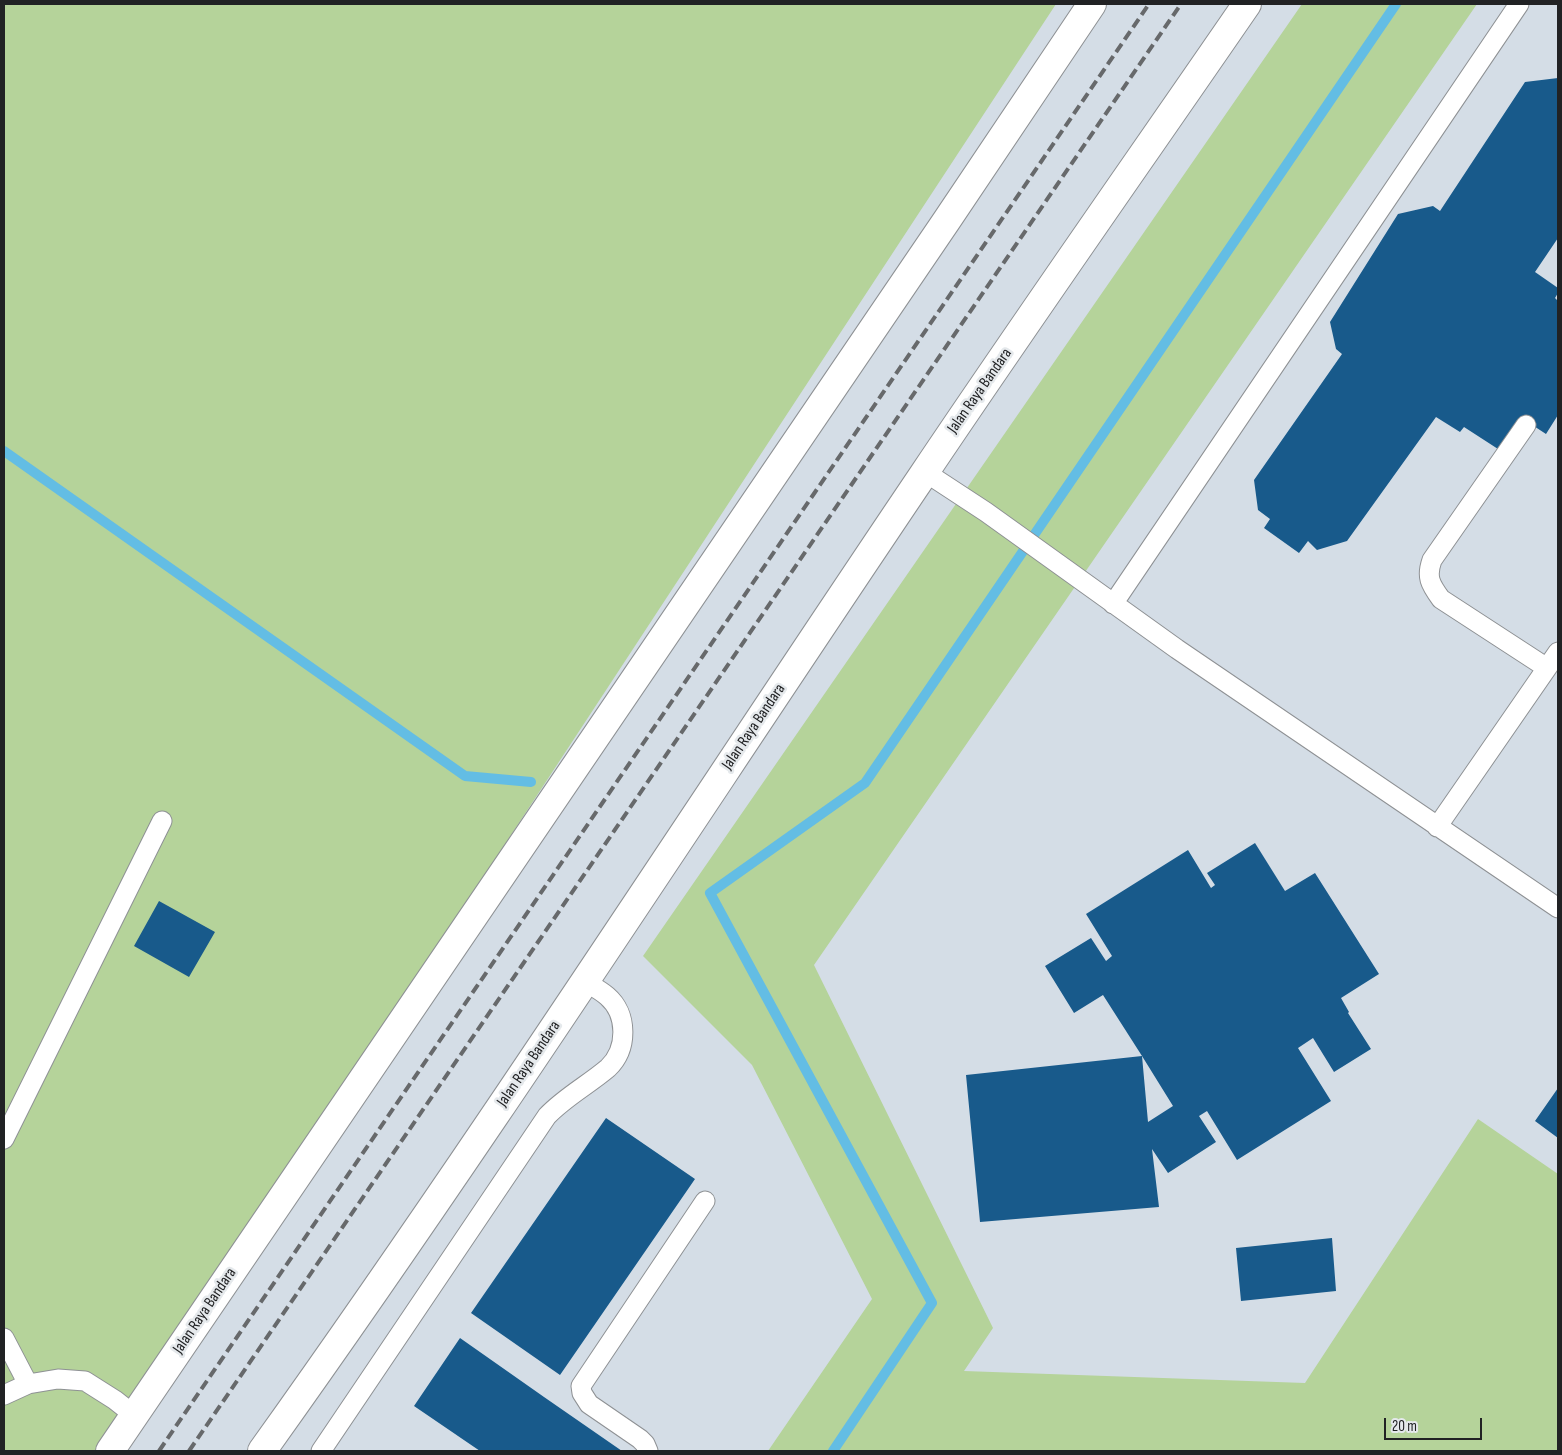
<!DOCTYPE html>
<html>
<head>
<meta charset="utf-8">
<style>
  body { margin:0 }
  #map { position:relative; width:1562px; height:1455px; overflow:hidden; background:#e5e9ec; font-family:"Sofia Sans Condensed",sans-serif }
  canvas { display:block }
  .frame { position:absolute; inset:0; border:5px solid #212224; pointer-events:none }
  .scale { position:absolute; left:1384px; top:1418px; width:98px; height:22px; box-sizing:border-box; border:2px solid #212224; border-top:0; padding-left:6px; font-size:15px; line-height:18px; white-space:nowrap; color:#212224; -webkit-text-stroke:4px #e5e9ec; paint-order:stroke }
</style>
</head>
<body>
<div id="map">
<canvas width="1562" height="1455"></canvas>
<div class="frame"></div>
<div class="scale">20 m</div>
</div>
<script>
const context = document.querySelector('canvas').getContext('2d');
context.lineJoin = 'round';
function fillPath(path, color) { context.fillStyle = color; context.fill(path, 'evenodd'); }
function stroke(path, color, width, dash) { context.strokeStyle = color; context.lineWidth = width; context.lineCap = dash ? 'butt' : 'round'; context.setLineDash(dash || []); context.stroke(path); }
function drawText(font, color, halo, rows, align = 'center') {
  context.font = font + ' "Sofia Sans Condensed",sans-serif'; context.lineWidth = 5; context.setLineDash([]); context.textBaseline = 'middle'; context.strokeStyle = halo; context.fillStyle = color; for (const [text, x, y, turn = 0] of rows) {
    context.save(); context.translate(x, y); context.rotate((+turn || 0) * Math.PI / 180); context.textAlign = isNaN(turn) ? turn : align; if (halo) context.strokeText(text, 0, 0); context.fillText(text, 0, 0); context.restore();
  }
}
fillPath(new Path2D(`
  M 4,4 L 1558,4 L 1558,1451 L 4,1451 Z`), '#d4dde6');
fillPath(new Path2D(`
  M 4,4 L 1056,4 L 107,1451 L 4,1451 Z
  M 1302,4 L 1477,4 L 814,965 L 993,1328 L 964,1371 L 1305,1383 L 1478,1119 L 1558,1174 L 1558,1451 L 768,1451 L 872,1299 L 752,1065 L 643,956 Z`), '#b5d39a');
stroke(new Path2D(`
  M 4,451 L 465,776 L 531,782
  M 833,1451 L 932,1303 L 710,893 L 865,783 L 1396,4`), '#63bde4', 10);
fillPath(new Path2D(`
  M 1558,78 L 1558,238 L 1535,272 L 1558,288 L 1558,293 L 1555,298 L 1558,301 L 1558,415 L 1546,434 L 1520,417 L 1498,449 L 1464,427 L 1460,432 L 1436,417 L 1347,541 L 1317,550 L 1308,541 L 1299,553 L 1264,528 L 1270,519 L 1258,510 L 1254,480 L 1342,354 L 1336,349 L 1330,322 L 1398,214 L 1433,206 L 1440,211 L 1525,82 Z
  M 1255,843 L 1285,891 L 1315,873 L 1379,974 L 1341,998 L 1349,1012 L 1348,1013 L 1371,1049 L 1334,1072 L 1313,1038 L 1298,1048 L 1331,1101 L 1237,1160 L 1207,1111 L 1199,1116 L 1216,1142 L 1168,1173 L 1152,1149 L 1159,1207 L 980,1222 L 966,1075 L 1142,1056 L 1103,995 L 1074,1013 L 1045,966 L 1091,938 L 1106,961 L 1112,956 L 1086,914 L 1188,850 L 1211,888 L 1215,885 L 1207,873 ZM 1142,1056 L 1173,1106 L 1148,1122 Z
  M 159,901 L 215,932 L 189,977 L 134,946 Z
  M 1558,1088 L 1558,1138 L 1535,1121 Z
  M 606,1118 L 695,1179 L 560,1375 L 471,1313 Z
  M 1332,1238 L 1336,1291 L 1241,1301 L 1236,1248 Z
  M 460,1338 L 544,1397 L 622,1451 L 480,1451 L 414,1406 Z`), '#185a8b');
const lane = new Path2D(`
  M 1526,425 L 1432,560 C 1426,577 1430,584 1441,599 L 1547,668
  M 925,472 L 986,512 L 1177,649 L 1558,908
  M 1113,604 L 1519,4
  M 1437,827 L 1558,652
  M 4,1139 L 162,821
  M 4,1338 L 28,1384
  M 4,1395 L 28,1384 L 58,1379 L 85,1381 L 115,1400 L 134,1415
  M 321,1451 L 547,1116 C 565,1097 588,1085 608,1068 C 628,1049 628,1014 607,996 C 600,990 592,986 584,981
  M 648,1451 L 645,1444 L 640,1439 L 589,1404 L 582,1393 L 581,1386 L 705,1201`);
const secondary = new Path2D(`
  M 110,1451 L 947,220 L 1092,4
  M 262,1451 C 490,1132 703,801 923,475 C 1029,317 1139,161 1247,4`);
stroke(lane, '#8e9194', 21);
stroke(secondary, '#8e9194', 30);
stroke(lane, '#fff', 19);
stroke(secondary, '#fff', 28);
stroke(new Path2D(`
  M 159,1451 L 1149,4
  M 189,1451 L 1181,4`), '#67696b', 4, [10, 5]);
drawText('16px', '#212224', '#e5e9ec', [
  ["Jalan Raya Bandara",980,391,-55],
  ["Jalan Raya Bandara",754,727,-56],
  ["Jalan Raya Bandara",529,1064,-56],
  ["Jalan Raya Bandara",205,1311,-56]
]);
</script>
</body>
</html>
